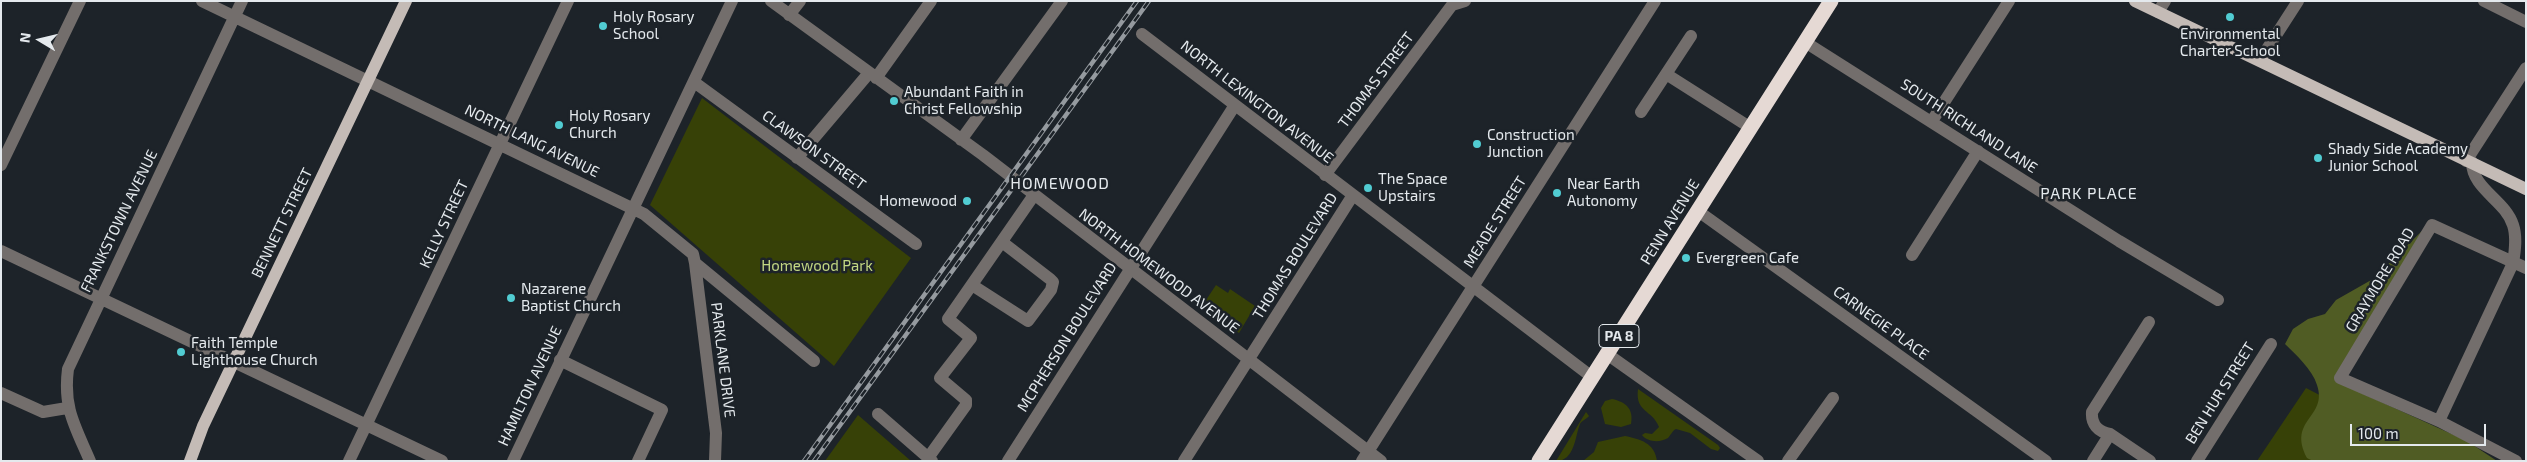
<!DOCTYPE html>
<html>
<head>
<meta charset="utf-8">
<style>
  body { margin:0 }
  #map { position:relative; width:2527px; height:462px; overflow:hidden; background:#1d2329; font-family:"Exo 2",sans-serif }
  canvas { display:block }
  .frame { position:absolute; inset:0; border:2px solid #e4e9ed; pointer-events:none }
  .north { position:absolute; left:15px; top:15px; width:50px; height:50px; -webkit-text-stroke:4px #1d2329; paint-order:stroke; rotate:279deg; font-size:14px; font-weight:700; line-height:20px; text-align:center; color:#e4e9ed }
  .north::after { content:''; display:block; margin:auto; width:18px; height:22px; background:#e4e9ed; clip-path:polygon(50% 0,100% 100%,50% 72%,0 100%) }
  .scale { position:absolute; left:2350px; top:424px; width:136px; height:22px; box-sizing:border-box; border:2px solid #e4e9ed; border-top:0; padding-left:6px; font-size:15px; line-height:18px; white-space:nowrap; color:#e4e9ed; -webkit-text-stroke:4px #1d2329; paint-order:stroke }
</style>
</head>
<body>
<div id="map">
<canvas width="2527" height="462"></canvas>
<div class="frame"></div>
<div class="north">N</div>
<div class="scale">100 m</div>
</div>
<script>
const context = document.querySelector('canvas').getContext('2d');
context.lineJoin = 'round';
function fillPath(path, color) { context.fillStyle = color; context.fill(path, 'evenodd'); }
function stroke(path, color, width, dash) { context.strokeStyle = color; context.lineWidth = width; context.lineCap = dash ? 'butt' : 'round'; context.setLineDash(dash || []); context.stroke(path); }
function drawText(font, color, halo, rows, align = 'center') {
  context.font = font + ' "Exo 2",sans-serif'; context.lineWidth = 5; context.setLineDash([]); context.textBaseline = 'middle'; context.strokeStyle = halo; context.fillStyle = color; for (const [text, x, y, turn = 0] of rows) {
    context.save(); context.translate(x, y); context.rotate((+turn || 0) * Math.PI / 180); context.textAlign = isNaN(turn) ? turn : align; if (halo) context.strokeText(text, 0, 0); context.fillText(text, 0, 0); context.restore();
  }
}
fillPath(new Path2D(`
  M 702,98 L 911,258 L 834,366 L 650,205 Z
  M 1216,285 L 1228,293 L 1230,289 L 1255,306 L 1239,333 L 1202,306 Z
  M 2306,388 L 2448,461 L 2257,461 Z
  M 1638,389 L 1718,445 L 1720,448 L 1718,451 L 1711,449 L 1690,433 L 1676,429 C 1672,431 1671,435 1668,438 C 1660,443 1647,442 1642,435 L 1645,433 L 1652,434 L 1659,427 C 1652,409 1635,413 1638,389 Z
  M 1612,399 C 1626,402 1634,409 1631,424 L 1621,427 L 1605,424 L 1601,408 L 1605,401 Z
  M 1586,412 L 1589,416 C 1587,419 1581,421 1580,424 C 1575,436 1575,461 1556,461 Z
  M 858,415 L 911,461 L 825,461 Z
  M 1625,436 C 1640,439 1655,443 1657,461 L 1583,461 L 1594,452 L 1598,442 Z`), '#374107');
fillPath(new Path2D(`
  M 2426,227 L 2335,381 L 2467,441 L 2497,461 L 2313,461 L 2307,458 C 2287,419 2328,418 2317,385 C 2312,369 2296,355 2285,344 L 2293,329 L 2308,319 L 2325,314 L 2336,300 L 2373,279 Z`), '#505c24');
stroke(new Path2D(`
  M 202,1 L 644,214 L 693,254 L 695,263 L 814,361
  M 771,1 L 983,155 L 1381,461
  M 2484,1 L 2526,22
  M 2158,12 L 2165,1
  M 789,15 L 800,1
  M 1142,34 L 1592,377
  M 1805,42 L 2119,241 L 2218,300
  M 2260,60 L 2298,1
  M 1666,74 L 1751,128
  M 876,78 L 931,1
  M 694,82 L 916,244
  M 1641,112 L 1691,36
  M 1932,121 L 2009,1
  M 961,140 L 1062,1
  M 797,158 L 869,73
  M 2466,161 L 2526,68
  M 1,165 L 80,1
  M 1325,175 L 1452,5 L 1465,1
  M 1698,211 L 2046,461
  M 1,251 L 442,461
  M 1912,255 L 1978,151
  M 695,263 L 716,433 L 715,461
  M 972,285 L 1028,321 L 1051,290 L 1053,282 L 1050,279 L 1002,242
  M 2149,322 L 2092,412 C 2091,424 2098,432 2110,434 L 2150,461
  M 1607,354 L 1758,461
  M 560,360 L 662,410 L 638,461
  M 1,393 L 43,412 L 67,408
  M 878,414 L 932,461
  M 2439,421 L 2513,263 C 2515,251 2517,237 2513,225 C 2505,200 2472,189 2472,162
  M 928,458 L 966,405 L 966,400 L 940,378 L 971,338 L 948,319 L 1034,195
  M 90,461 C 75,426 63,408 68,369 L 242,1
  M 349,461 L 568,1
  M 513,461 L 732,1
  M 1008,461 L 1235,105
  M 1184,461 L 1353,195
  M 1362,461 L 1655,1
  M 1788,461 L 1833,398
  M 2093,461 L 2110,434
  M 2197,461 L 2271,344
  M 2516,461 L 2439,421 L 2340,378 L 2432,225 L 2526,268`), '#736e6c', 12);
stroke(new Path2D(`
  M 2135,1 L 2526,189
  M 190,461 L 203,426 L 406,1`), '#c4bbb6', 12);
stroke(new Path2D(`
  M 1539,461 L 1831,1`), '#e5d9d4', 15);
const rail = new Path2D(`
  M 804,461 L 1137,1
  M 814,461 L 1149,1`);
stroke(rail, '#959a9f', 4.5);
stroke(rail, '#1d2329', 2.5, [8]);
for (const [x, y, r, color] of [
  [2230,17,5,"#51ccd2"],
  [603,26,5,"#51ccd2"],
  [894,101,5,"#51ccd2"],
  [559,125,5,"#51ccd2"],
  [1477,144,5,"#51ccd2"],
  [2318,158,5,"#51ccd2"],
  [1368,188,5,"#51ccd2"],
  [1557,193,5,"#51ccd2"],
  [967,201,5,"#51ccd2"],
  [1686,258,5,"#51ccd2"],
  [511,298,5,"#51ccd2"],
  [181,352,5,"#51ccd2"]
]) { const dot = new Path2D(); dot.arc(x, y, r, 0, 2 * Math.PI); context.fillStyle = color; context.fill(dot); stroke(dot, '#1d2329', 2); }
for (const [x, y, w] of [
  [1619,336,40]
]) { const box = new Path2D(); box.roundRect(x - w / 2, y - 11.5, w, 23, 4); context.fillStyle = '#1d2329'; context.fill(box); stroke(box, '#e4e9ed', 1); }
drawText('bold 14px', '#e4e9ed', null, [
  ["PA 8",1619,336]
]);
drawText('15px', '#e4e9ed', '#1d2329', [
  ["Holy Rosary",613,17],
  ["School",613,34],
  ["Environmental",2230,34,"center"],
  ["Charter School",2230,51,"center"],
  ["Abundant Faith in",904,92],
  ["Christ Fellowship",904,109],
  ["Holy Rosary",569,116],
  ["Church",569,133],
  ["Construction",1487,135],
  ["Junction",1487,152],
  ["Shady Side Academy",2328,149],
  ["Junior School",2328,166],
  ["The Space",1378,179],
  ["Upstairs",1378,196],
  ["Near Earth",1567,184],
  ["Autonomy",1567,201],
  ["Homewood",957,201,"right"],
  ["Evergreen Cafe",1696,258],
  ["Nazarene",521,289],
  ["Baptist Church",521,306],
  ["Faith Temple",191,343],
  ["Lighthouse Church",191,360]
], 'left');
drawText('15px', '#e4e9ed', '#1d2329', [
  ["THOMAS STREET",1376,80,-53],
  ["NORTH LEXINGTON AVENUE",1257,102,38],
  ["SOUTH RICHLAND LANE",1969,126,33],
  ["NORTH LANG AVENUE",532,141,26],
  ["CLAWSON STREET",814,150,36],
  ["FRANKSTOWN AVENUE",119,221,-64],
  ["MEADE STREET",1495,222,-58],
  ["PENN AVENUE",1670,222,-58],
  ["BENNETT STREET",282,223,-64],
  ["KELLY STREET",444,224,-65],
  ["THOMAS BOULEVARD",1295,256,-58],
  ["NORTH HOMEWOOD AVENUE",1159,271,37],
  ["GRAYMORE ROAD",2380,280,-59],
  ["CARNEGIE PLACE",1881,323,36],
  ["MCPHERSON BOULEVARD",1067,337,-58],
  ["PARKLANE DRIVE",723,360,83],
  ["HAMILTON AVENUE",530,386,-65],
  ["BEN HUR STREET",2220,393,-58]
]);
drawText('15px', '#c3d883', '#1d2329', [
  ["Homewood Park",817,266]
]);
context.letterSpacing = '1px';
drawText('16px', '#e4e9ed', '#1d2329', [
  ["HOMEWOOD",1060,184],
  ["PARK PLACE",2089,194]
]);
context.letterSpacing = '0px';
</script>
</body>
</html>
